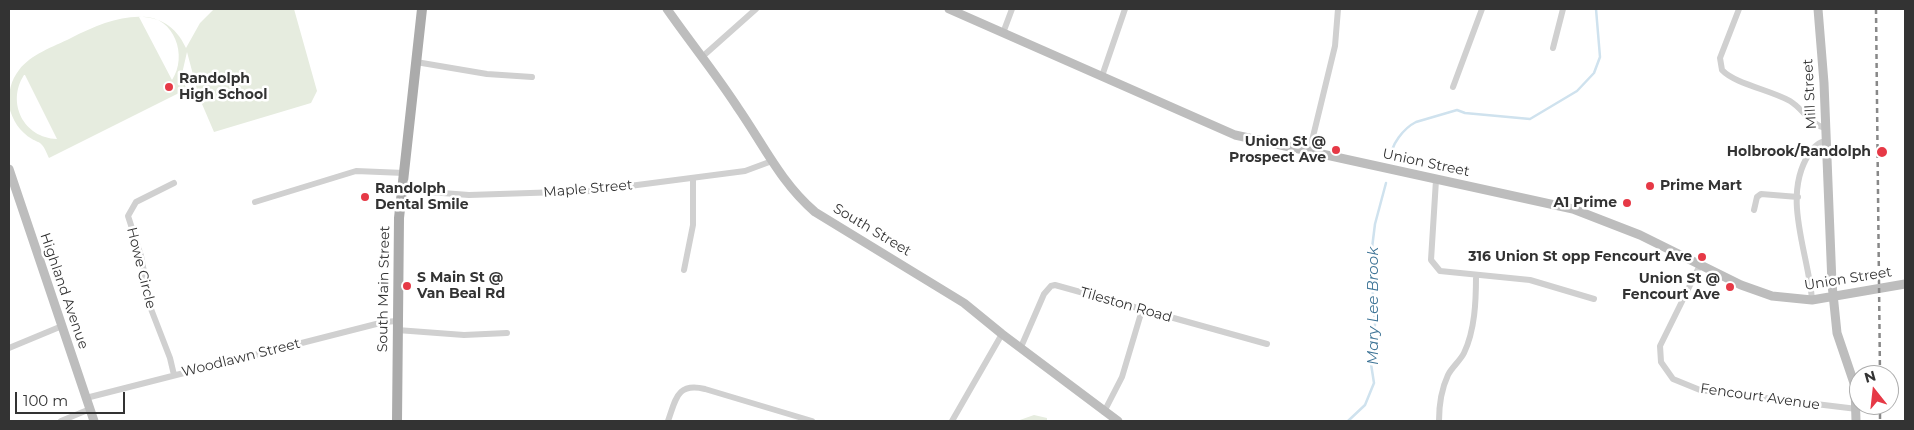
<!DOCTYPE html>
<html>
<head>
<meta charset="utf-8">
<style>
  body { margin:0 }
  #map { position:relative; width:1914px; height:430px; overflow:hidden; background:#fff; font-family:Montserrat,sans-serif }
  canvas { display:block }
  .frame { position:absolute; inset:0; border:10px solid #333; pointer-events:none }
  .north { position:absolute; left:1849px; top:365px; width:50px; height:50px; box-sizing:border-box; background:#fff; border:1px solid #adadad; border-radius:50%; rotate:344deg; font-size:14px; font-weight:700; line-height:20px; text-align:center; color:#333 }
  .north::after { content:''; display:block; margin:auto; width:18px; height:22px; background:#e63946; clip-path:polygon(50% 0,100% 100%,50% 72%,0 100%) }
  .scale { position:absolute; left:15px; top:392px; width:110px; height:22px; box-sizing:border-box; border:2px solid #333; border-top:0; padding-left:6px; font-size:15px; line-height:18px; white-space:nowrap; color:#333; -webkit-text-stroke:4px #fff; paint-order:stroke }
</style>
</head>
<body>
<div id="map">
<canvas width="1914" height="430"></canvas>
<div class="frame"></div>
<div class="north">N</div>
<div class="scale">100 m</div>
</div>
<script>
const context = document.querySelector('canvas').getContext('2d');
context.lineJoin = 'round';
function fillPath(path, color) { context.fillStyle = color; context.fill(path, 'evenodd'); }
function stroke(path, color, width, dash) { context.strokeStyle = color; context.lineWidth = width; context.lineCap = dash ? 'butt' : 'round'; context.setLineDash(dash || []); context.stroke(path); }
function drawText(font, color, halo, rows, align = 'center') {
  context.font = font + ' Montserrat,sans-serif'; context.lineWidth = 5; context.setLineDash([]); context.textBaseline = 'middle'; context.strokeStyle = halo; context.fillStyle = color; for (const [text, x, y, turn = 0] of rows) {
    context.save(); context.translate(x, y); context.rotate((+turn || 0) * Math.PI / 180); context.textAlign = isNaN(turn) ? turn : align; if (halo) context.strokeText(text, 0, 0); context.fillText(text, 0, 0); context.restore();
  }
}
fillPath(new Path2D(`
  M 214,9 L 294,9 L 317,91 L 311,103 L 214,132 L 199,97 L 187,52 L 181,78 L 187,89 L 49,158 C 47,154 45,148 42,145 C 40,142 35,141 32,139 C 20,132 12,120 9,106 C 8,93 11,80 19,70 C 31,54 53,47 71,38 C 113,16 164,0 186,48 L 200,23 ZM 139,17 C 173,13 189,55 172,80 ZM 24,75 L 25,75 L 57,139 C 24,138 6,103 24,75 Z
  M 1034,415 L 1047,418 L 1047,421 L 1017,421 Z`), '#e6ecdf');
stroke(new Path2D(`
  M 1391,159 C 1390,145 1404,128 1416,122 L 1457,110 L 1465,113 L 1530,119 L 1577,91 L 1594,73 L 1600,57 L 1596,9
  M 1348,421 L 1365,405 L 1374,383 L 1371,364 L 1375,324 L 1372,280 L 1372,248 L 1375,224 L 1386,183`), '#cfe2ee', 2.5);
stroke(new Path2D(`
  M 1739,9 L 1720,58 L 1722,70 C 1735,84 1771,90 1790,101 C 1802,108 1813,127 1826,128
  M 1003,33 L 1012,9
  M 1553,48 L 1563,9
  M 702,57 L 756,9
  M 416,62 L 487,74 L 532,77
  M 1102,76 L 1125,9
  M 1453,87 L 1482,9
  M 1309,153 L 1335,46 L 1338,9
  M 1436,180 L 1431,260 L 1440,271 L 1530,280 L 1594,299
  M 402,190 L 469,195 L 591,191 L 745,171 L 772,161
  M 255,202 L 356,171 L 404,173
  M 1754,210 L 1757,197 L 1761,194 L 1798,197
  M 1700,265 L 1660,346 L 1661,362 L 1673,379 L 1700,390 L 1857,409
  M 684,270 L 693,225 L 693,178
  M 1812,300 C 1809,254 1781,197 1809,154 C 1814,147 1818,142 1827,141
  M 397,330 L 464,335 L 507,333
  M 1021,347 L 1044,294 L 1051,286 L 1055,285 L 1267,344
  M 9,348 L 62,326
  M 174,375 L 170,358 L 151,309 L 141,256 L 128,216 L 136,202 L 174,183
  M 86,398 L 384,322 L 397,321
  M 1104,412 L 1122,377 L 1142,310
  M 61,421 L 90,409
  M 668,421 C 676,399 677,382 705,389 L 812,421
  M 952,421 L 1002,334
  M 1439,421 C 1439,406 1441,390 1448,375 C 1452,367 1460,361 1464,353 C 1475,330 1476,301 1476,276`), '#d0d0d0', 6);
stroke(new Path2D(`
  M 667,9 C 690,42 716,74 738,108 C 763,144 781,183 815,212 L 964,303 L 1002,334 L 1118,421
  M 949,9 L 1235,135 L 1573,209 L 1640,235 L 1741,285 L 1772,296 L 1812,300 L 1905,284
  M 1818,9 L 1824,83 L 1832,284 L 1837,333 L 1855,386 L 1856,421
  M 9,169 L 94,421`), '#bdbdbd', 9);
stroke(new Path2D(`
  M 397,421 L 399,218 L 422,9`), '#ababab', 10);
stroke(new Path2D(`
  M 1876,9 L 1880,375
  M 1880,405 L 1880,421`), '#888', 2.5, [5, 4]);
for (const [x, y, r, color] of [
  [169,87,5,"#e63946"],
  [1336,150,5,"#e63946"],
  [1882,152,6,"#e63946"],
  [1650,186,5,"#e63946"],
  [365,197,5,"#e63946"],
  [1627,203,5,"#e63946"],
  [1702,257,5,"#e63946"],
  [407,286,5,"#e63946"],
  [1730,287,5,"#e63946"]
]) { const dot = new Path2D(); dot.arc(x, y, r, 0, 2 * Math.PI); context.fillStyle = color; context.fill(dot); stroke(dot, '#fff', 2); }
drawText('bold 14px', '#333', '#fff', [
  ["Randolph",179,79,"left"],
  ["High School",179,95,"left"],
  ["Union St @",1326,142],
  ["Prospect Ave",1326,158],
  ["Holbrook/Randolph",1871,152],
  ["Prime Mart",1660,186,"left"],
  ["Randolph",375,189,"left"],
  ["Dental Smile",375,205,"left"],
  ["A1 Prime",1617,203],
  ["316 Union St opp Fencourt Ave",1692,257],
  ["S Main St @",417,278,"left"],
  ["Van Beal Rd",417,294,"left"],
  ["Union St @",1720,279],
  ["Fencourt Ave",1720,295]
], 'right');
drawText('14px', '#333', '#fff', [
  ["Mill Street",1810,94,-93],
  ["Union Street",1426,163,12],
  ["Maple Street",588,189,-5],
  ["South Street",872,230,31],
  ["Howe Circle",141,268,76],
  ["Union Street",1848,279,-9],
  ["South Main Street",384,289,-89],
  ["Highland Avenue",64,291,71],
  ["Tileston Road",1126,305,16],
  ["Woodlawn Street",241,358,-14],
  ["Fencourt Avenue",1760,397,8]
]);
drawText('italic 15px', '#3f7597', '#fff', [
  ["Mary Lee Brook",1374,306,-90]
]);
</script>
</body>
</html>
